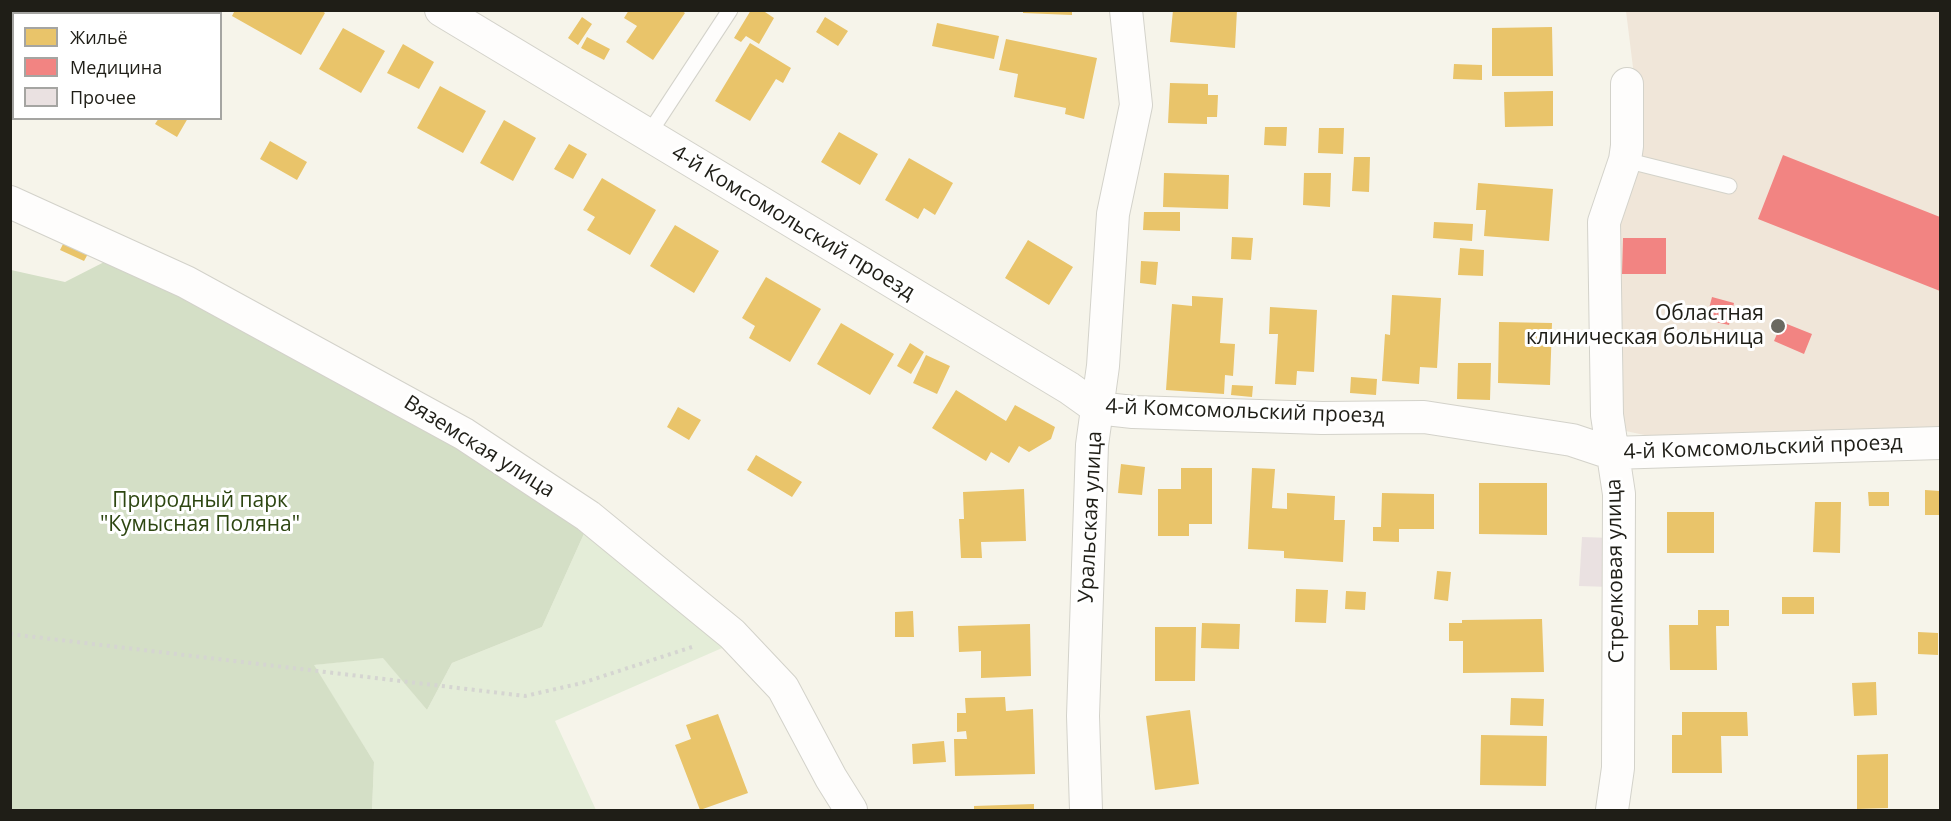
<!DOCTYPE html>
<html>
<head>
<meta charset="utf-8">
<style>
  body { margin:0 }
  #map { position:relative; width:1951px; height:821px; overflow:hidden; background:#f6f4ea; font-family:"Open Sans",sans-serif }
  canvas { display:block }
  .frame { position:absolute; inset:0; border:12px solid #1f1e17; pointer-events:none }
  .legend { position:absolute; left:12px; top:12px; width:210px; height:108px; box-sizing:border-box; background:#fff; border:2px solid #a5a5a2; margin:0; padding:8px 10px; list-style:none; font-size:18px; color:#1f1e17 }
  .legend li { display:flex; align-items:center; gap:12px; height:30px }
  .legend b { width:30px; border:2px solid #a5a5a2 }
</style>
</head>
<body>
<div id="map">
<canvas width="1951" height="821"></canvas>
<div class="frame"></div>
<ul class="legend">
<li><b style="height:16px;background:#e9c46a"></b>Жильё</li>
<li><b style="height:16px;background:#f28482"></b>Медицина</li>
<li><b style="height:16px;background:#eae1e1"></b>Прочее</li>
</ul>
</div>
<script>
const context = document.querySelector('canvas').getContext('2d');
context.lineJoin = 'round';
function fillPath(path, color) { context.fillStyle = color; context.fill(path, 'evenodd'); }
function stroke(path, color, width, dash) { context.strokeStyle = color; context.lineWidth = width; context.lineCap = dash ? 'butt' : 'round'; context.setLineDash(dash || []); context.stroke(path); }
function drawText(font, color, halo, rows, align = 'center') {
  context.font = font + ' "Open Sans",sans-serif'; context.lineWidth = 6; context.setLineDash([]); context.textBaseline = 'middle'; context.strokeStyle = halo; context.fillStyle = color; for (const [text, x, y, turn = 0] of rows) {
    context.save(); context.translate(x, y); context.rotate((+turn || 0) * Math.PI / 180); context.textAlign = isNaN(turn) ? turn : align; if (halo) context.strokeText(text, 0, 0); context.fillText(text, 0, 0); context.restore();
  }
}
fillPath(new Path2D(`
  M 1626,11 L 1940,11 L 1940,432 L 1654,437 L 1616,429 L 1614,224 L 1642,140 Z`), '#f0e6d9');
fillPath(new Path2D(`
  M 587,527 L 729,645 L 555,721 L 596,810 L 372,810 L 374,762 L 313,665 L 383,657 L 427,710 L 452,663 L 542,627 Z`), '#e4edd8');
fillPath(new Path2D(`
  M 114,257 L 463,438 L 587,527 L 542,627 L 452,663 L 427,710 L 383,658 L 314,665 L 374,762 L 372,810 L 11,810 L 11,270 L 65,282 Z`), '#d4dfc6');
fillPath(new Path2D(`
  M 235,10 L 321,10 L 325,13 L 301,55 L 232,16 Z
  M 629,10 L 681,10 L 685,13 L 653,60 L 626,42 L 637,26 L 624,18 Z
  M 751,10 L 762,10 L 774,18 L 759,44 L 746,36 L 741,42 L 734,38 Z
  M 1023,10 L 1072,10 L 1072,15 L 1023,13 Z
  M 1173,10 L 1237,10 L 1235,48 L 1170,42 Z
  M 582,17 L 592,24 L 578,45 L 568,38 Z
  M 825,17 L 848,31 L 838,46 L 816,32 Z
  M 937,23 L 999,36 L 994,59 L 932,46 Z
  M 1552,27 L 1553,76 L 1492,76 L 1492,28 Z
  M 343,28 L 385,51 L 361,93 L 319,69 Z
  M 587,37 L 610,49 L 604,60 L 581,48 Z
  M 1006,39 L 1097,58 L 1084,119 L 1065,114 L 1066,108 L 1014,97 L 1018,74 L 999,70 Z
  M 750,43 L 791,68 L 783,83 L 776,79 L 750,121 L 715,101 Z
  M 403,44 L 434,62 L 419,89 L 387,73 Z
  M 1454,64 L 1482,65 L 1482,80 L 1453,79 Z
  M 1170,83 L 1208,84 L 1208,95 L 1218,95 L 1217,117 L 1207,117 L 1207,124 L 1168,123 Z
  M 440,86 L 486,111 L 463,153 L 417,128 Z
  M 1553,91 L 1553,126 L 1505,127 L 1504,92 Z
  M 159,118 L 188,118 L 177,137 L 155,124 Z
  M 504,120 L 536,138 L 513,181 L 480,163 Z
  M 1265,127 L 1287,127 L 1286,146 L 1264,145 Z
  M 1319,128 L 1344,128 L 1343,154 L 1318,153 Z
  M 839,132 L 878,154 L 860,185 L 821,162 Z
  M 270,141 L 307,162 L 297,180 L 260,159 Z
  M 569,144 L 587,154 L 573,179 L 554,169 Z
  M 1354,157 L 1370,157 L 1369,192 L 1352,191 Z
  M 909,158 L 953,183 L 935,215 L 924,208 L 918,219 L 885,200 Z
  M 1164,173 L 1229,175 L 1228,209 L 1163,207 Z
  M 1304,173 L 1331,173 L 1330,207 L 1303,205 Z
  M 602,178 L 656,210 L 630,255 L 587,230 L 595,217 L 583,210 Z
  M 1478,183 L 1553,189 L 1549,241 L 1484,236 L 1486,210 L 1476,210 Z
  M 1144,212 L 1180,212 L 1180,231 L 1143,230 Z
  M 1434,222 L 1473,224 L 1472,241 L 1433,238 Z
  M 675,225 L 719,251 L 694,293 L 650,266 Z
  M 1232,237 L 1253,238 L 1251,260 L 1231,259 Z
  M 65,240 L 89,252 L 84,261 L 60,250 Z
  M 1028,240 L 1073,267 L 1049,305 L 1005,278 Z
  M 1460,248 L 1484,250 L 1483,276 L 1458,275 Z
  M 1141,261 L 1158,262 L 1156,285 L 1140,283 Z
  M 766,277 L 821,309 L 790,362 L 749,338 L 755,326 L 742,318 Z
  M 1392,295 L 1441,298 L 1437,368 L 1420,367 L 1419,384 L 1382,381 L 1385,334 L 1390,335 Z
  M 1192,296 L 1223,298 L 1220,343 L 1235,344 L 1233,376 L 1225,375 L 1224,394 L 1166,390 L 1172,304 L 1192,306 Z
  M 1270,307 L 1317,310 L 1314,372 L 1297,371 L 1296,385 L 1275,384 L 1278,334 L 1269,334 Z
  M 1499,322 L 1552,323 L 1550,385 L 1498,383 Z
  M 841,323 L 894,354 L 870,395 L 817,364 Z
  M 910,343 L 924,352 L 911,374 L 897,366 Z
  M 926,355 L 950,366 L 937,394 L 913,383 Z
  M 1458,363 L 1491,363 L 1490,400 L 1457,399 Z
  M 1351,377 L 1377,379 L 1376,395 L 1350,393 Z
  M 1232,385 L 1253,386 L 1252,397 L 1231,395 Z
  M 956,390 L 1006,421 L 1015,405 L 1055,427 L 1051,439 L 1029,452 L 1019,446 L 1009,463 L 991,452 L 986,461 L 932,428 Z
  M 678,407 L 701,420 L 689,440 L 667,427 Z
  M 756,455 L 802,482 L 792,497 L 747,470 Z
  M 1121,464 L 1145,467 L 1142,495 L 1118,493 Z
  M 1181,468 L 1212,468 L 1212,524 L 1189,524 L 1189,536 L 1158,536 L 1158,489 L 1181,489 Z
  M 1252,468 L 1275,469 L 1272,508 L 1287,509 L 1287,493 L 1335,496 L 1334,520 L 1345,520 L 1343,562 L 1284,558 L 1284,551 L 1248,549 Z
  M 1479,483 L 1547,483 L 1547,535 L 1479,534 Z
  M 1024,489 L 1026,541 L 981,542 L 982,558 L 961,558 L 959,519 L 964,519 L 963,492 Z
  M 1925,490 L 1940,491 L 1940,515 L 1925,515 Z
  M 1868,492 L 1889,492 L 1889,506 L 1869,506 Z
  M 1382,493 L 1434,494 L 1434,529 L 1399,529 L 1399,542 L 1373,541 L 1373,527 L 1381,527 Z
  M 1815,502 L 1841,502 L 1840,553 L 1813,552 Z
  M 1667,512 L 1714,512 L 1714,553 L 1667,553 Z
  M 1437,571 L 1451,572 L 1448,601 L 1434,599 Z
  M 1296,589 L 1328,590 L 1326,623 L 1295,622 Z
  M 1346,591 L 1366,592 L 1365,610 L 1345,609 Z
  M 1782,597 L 1814,597 L 1814,614 L 1782,614 Z
  M 1698,610 L 1729,610 L 1729,626 L 1716,626 L 1717,670 L 1670,670 L 1669,625 L 1698,625 Z
  M 913,611 L 914,637 L 895,637 L 895,612 Z
  M 1542,619 L 1544,672 L 1463,673 L 1463,641 L 1449,641 L 1449,623 L 1462,623 L 1462,620 Z
  M 1202,623 L 1240,624 L 1239,649 L 1201,648 Z
  M 1030,624 L 1031,676 L 981,678 L 981,651 L 959,652 L 958,626 Z
  M 1155,627 L 1196,627 L 1195,681 L 1155,681 Z
  M 1918,632 L 1938,633 L 1938,655 L 1918,654 Z
  M 1876,682 L 1877,715 L 1854,716 L 1852,683 Z
  M 1005,697 L 1006,711 L 1033,709 L 1035,774 L 955,776 L 954,739 L 967,739 L 966,731 L 957,732 L 957,713 L 966,713 L 965,698 Z
  M 1511,698 L 1544,699 L 1543,726 L 1510,725 Z
  M 1190,710 L 1199,784 L 1155,790 L 1146,716 Z
  M 1682,712 L 1747,712 L 1748,736 L 1721,736 L 1722,773 L 1672,773 L 1672,735 L 1682,735 Z
  M 718,714 L 748,793 L 700,810 L 675,745 L 691,739 L 686,725 Z
  M 1481,735 L 1547,736 L 1546,786 L 1480,785 Z
  M 944,741 L 946,762 L 913,764 L 912,744 Z
  M 1888,754 L 1888,808 L 1857,809 L 1857,755 Z
  M 1034,804 L 1034,810 L 974,810 L 974,806 Z`), '#e9c46a');
fillPath(new Path2D(`
  M 1783,155 L 1940,217 L 1940,291 L 1758,219 Z
  M 1623,238 L 1666,238 L 1666,274 L 1622,274 Z
  M 1712,297 L 1734,303 L 1729,325 L 1706,320 Z
  M 1782,322 L 1812,334 L 1804,354 L 1774,341 Z`), '#f28482');
fillPath(new Path2D(`
  M 1582,537 L 1613,538 L 1610,587 L 1579,586 Z`), '#eae1e1');
const lane = new Path2D(`
  M 648,135 L 730,10
  M 1625,160 L 1729,186`);
const street = new Path2D(`
  M 441,10 L 1069,388 L 1097,408 L 1133,412 L 1322,418 L 1424,417 L 1572,440 L 1611,453 L 1940,443
  M 10,202 L 186,282 L 464,434 L 588,516 L 732,634 L 783,688 L 831,778 L 851,810
  M 1086,810 L 1083,716 L 1092,445 L 1103,366 L 1113,214 L 1136,105 L 1126,10
  M 1612,810 L 1618,768 L 1619,494 L 1607,415 L 1604,222 L 1625,160 L 1627,146 L 1627,84`);
stroke(lane, '#d3d2ca', 17);
stroke(street, '#d3d2ca', 34);
stroke(new Path2D(`
  M 10,634 L 525,696 L 582,683 L 692,647`), '#d5d5d1', 4, [3, 4.5]);
stroke(lane, '#fefdfc', 15);
stroke(street, '#fefdfc', 32);
for (const [x, y, r, color] of [
  [1778,326,8,"#6a6961"]
]) { const dot = new Path2D(); dot.arc(x, y, r, 0, 2 * Math.PI); context.fillStyle = color; context.fill(dot); stroke(dot, '#fff', 2); }
drawText('21px', '#1f1e17', '#fff', [
  ["4-й Комсомольский проезд",793,223,31],
  ["4-й Комсомольский проезд",1245,412,2],
  ["Вяземская улица",479,447,32],
  ["4-й Комсомольский проезд",1763,448,-2],
  ["Уральская улица",1091,517,-87],
  ["Стрелковая улица",1616,571,-91]
]);
drawText('21px', '#1f1e17', '#fff', [
  ["Областная",1764,314],
  ["клиническая больница",1764,338]
], 'right');
drawText('21px', '#2d4611', '#fff', [
  ["Природный парк",200,501],
  ["\"Кумысная Поляна\"",200,525]
]);
</script>
</body>
</html>
